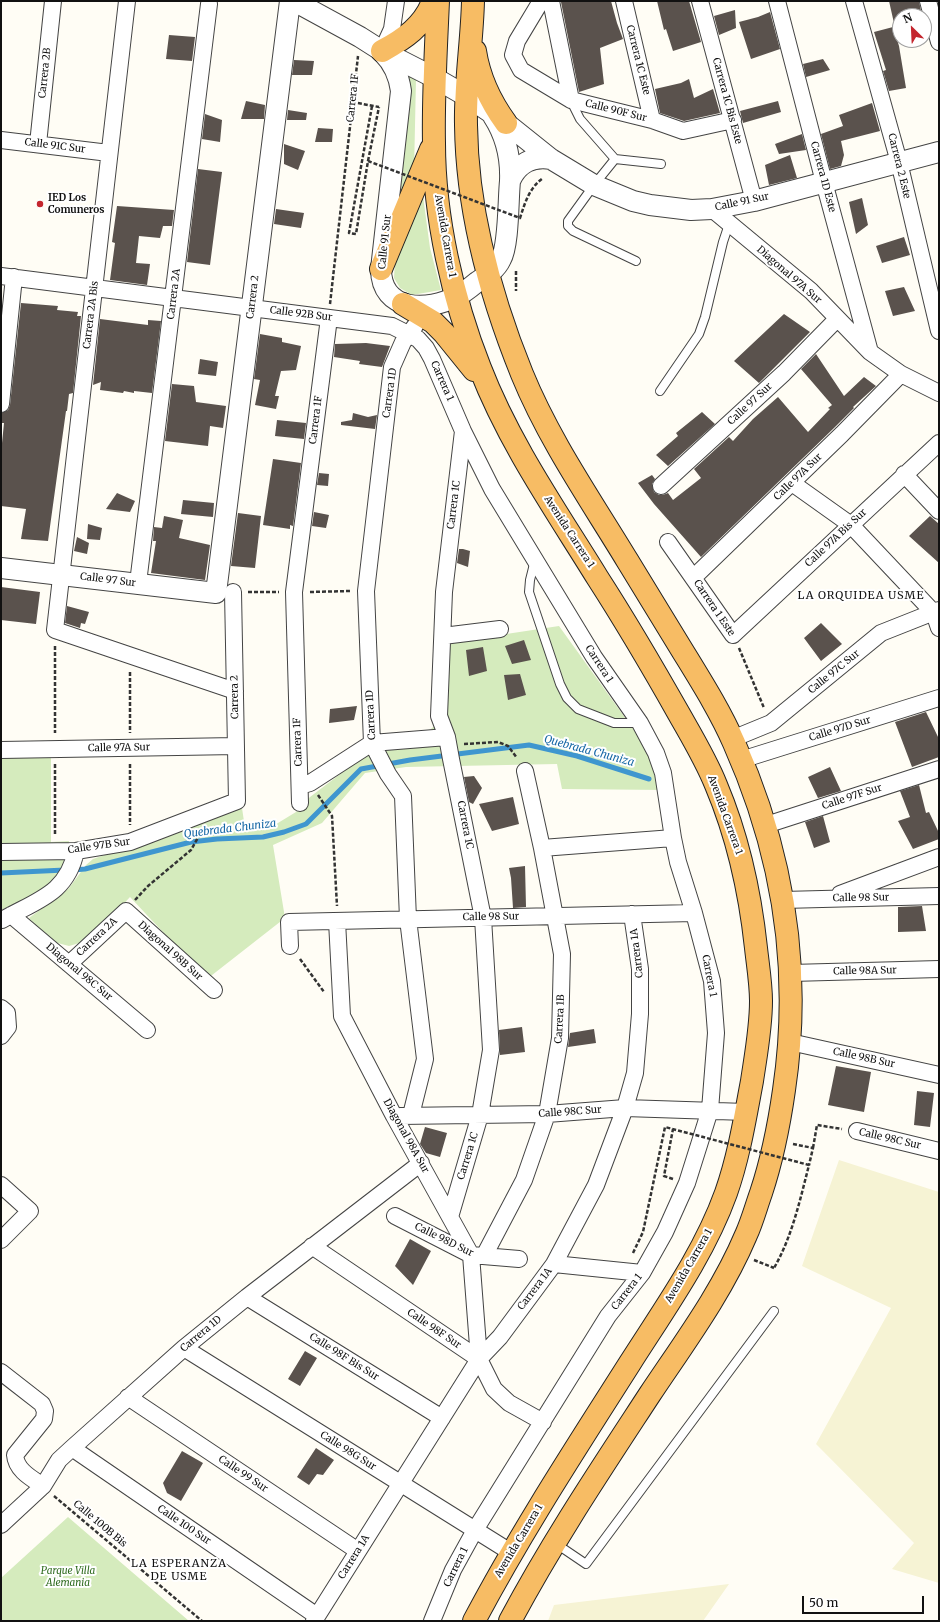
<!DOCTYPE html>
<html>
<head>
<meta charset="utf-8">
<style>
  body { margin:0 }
  #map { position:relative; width:940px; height:1622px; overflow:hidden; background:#fffdf5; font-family:Merriweather,serif }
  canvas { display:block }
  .frame { position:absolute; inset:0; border:2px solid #111; pointer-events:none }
  .north { position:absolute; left:892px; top:8px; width:40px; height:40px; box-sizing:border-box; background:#fff; border:1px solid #a0a0a0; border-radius:50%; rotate:336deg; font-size:11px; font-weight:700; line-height:16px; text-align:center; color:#111 }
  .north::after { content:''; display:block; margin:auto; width:14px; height:18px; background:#c4262e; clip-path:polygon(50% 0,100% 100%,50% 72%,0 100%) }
  .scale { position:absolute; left:802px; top:1596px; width:122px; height:18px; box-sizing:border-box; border:2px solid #111; border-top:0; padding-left:5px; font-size:12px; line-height:14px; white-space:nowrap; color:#111; -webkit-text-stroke:3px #fff; paint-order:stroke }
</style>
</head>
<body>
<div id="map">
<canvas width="940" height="1622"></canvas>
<div class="frame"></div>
<div class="north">N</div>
<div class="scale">50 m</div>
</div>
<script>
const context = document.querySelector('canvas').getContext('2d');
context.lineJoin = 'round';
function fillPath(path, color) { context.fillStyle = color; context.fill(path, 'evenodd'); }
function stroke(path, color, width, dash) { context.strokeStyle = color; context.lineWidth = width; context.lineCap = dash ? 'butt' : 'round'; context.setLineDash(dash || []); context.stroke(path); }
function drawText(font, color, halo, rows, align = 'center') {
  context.font = font + ' Merriweather,serif'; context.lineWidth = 4; context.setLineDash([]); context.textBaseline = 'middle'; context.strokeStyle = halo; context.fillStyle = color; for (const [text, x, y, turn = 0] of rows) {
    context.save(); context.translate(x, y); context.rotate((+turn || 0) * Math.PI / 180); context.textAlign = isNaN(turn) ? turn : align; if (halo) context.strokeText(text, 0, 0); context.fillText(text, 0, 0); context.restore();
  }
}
fillPath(new Path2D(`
  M 839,1160 L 939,1192 L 939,1583 L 892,1569 L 914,1543 L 816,1444 L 891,1308 L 802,1266 Z
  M 729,1584 L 703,1621 L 548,1621 L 554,1605 Z`), '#f6f3d4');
fillPath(new Path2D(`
  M 402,72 L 416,79 L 414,172 L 390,232 Z
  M 423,196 L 430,248 L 441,290 L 412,295 L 400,288 L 394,278 L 395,261 Z
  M 559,626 L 649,751 L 665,790 L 562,789 L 557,764 L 406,767 L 365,773 L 322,823 L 273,845 L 285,918 L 207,979 L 130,897 L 90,940 L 69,946 L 50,941 L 29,918 L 69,888 L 86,865 L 93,859 L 242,808 L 245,828 L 273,826 L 296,812 L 310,797 L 381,743 L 416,735 L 431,729 L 442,718 L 447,643 Z
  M 51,755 L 51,842 L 69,841 L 65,866 L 54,879 L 39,893 L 1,910 L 1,756 Z
  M 68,1517 L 189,1621 L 1,1621 L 1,1578 Z`), '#d5ebbd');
stroke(new Path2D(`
  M 73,870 L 85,869 L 191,842 L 217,839 L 263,837 L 284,832 L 306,824 L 361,769 L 410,760 L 529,745 L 577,756 L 649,779
  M 1,873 L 65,870`), '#3f96cf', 5);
fillPath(new Path2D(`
  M 565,1 L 611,1 L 617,23 L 623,39 L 600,48 L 604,84 L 579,92 L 561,2 Z
  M 657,1 L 689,1 L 701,42 L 673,51 L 666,29 L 664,30 Z
  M 889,1 L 919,1 L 922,16 L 900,16 L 900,32 L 896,32 Z
  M 735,10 L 736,28 L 719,35 L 714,16 Z
  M 770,12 L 780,49 L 751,59 L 739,22 L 758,17 Z
  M 893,27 L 899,46 L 906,88 L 889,91 L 883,71 L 886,70 L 874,32 Z
  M 169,35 L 195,37 L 192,61 L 166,59 Z
  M 823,59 L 830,70 L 806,77 L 803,64 Z
  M 294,60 L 314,61 L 312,75 L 292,75 Z
  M 689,79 L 694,98 L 713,89 L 720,113 L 684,121 L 660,113 L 655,89 L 681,83 Z
  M 246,101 L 265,105 L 264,119 L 241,119 Z
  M 778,101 L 781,112 L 743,123 L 740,111 Z
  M 872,103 L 880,131 L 841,141 L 844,155 L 841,166 L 830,169 L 821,134 L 843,126 L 839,115 Z
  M 288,110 L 307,113 L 306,120 L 287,120 Z
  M 205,114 L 222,120 L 220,142 L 202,139 Z
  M 318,128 L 333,129 L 332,142 L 315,142 Z
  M 802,134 L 806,150 L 779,154 L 775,144 Z
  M 284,144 L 305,151 L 298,170 L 284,164 Z
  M 790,155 L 797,178 L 769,185 L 765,165 Z
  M 198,169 L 222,172 L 210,265 L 187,262 Z
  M 862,198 L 868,225 L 856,234 L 849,202 Z
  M 117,206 L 174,210 L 172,226 L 163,226 L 160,238 L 139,236 L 136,263 L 150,264 L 147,285 L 110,280 L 115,243 L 112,242 Z
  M 276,209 L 304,213 L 301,228 L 274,224 Z
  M 904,237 L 910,255 L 882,263 L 876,246 Z
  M 904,287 L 915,311 L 893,316 L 885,291 Z
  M 21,303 L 58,306 L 57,310 L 78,312 L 77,316 L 81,316 L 73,393 L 69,394 L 67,411 L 66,411 L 48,541 L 21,539 L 26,509 L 1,506 L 1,453 L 4,423 L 1,423 L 1,413 L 8,410 L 10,405 Z
  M 784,314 L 810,332 L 759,383 L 734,361 Z
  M 100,319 L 148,325 L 148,320 L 161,321 L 152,393 L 134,391 L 134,393 L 124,391 L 123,393 L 100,390 L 101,382 L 93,385 Z
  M 260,334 L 282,338 L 282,342 L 301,346 L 296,370 L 281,371 L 275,396 L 279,396 L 276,409 L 255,405 L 260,380 L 254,379 Z
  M 366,343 L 390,346 L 382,367 L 359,364 L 360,361 L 334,357 L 335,344 Z
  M 816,354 L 844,396 L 864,377 L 876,386 L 853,407 L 854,408 L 835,427 L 701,557 L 654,504 L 638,483 L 652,475 L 655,479 L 652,484 L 654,492 L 659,495 L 663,495 L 668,493 L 673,500 L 701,478 L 694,469 L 729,437 L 733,441 L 753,419 L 778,397 L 808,432 L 830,409 L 828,408 L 832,405 L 801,369 Z
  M 200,359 L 218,362 L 216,376 L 198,374 Z
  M 172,384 L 194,386 L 196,402 L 226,406 L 223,428 L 210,426 L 208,446 L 165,441 Z
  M 702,412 L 715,424 L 668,466 L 656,455 L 678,436 L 676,433 Z
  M 353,413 L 368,417 L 377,415 L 375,429 L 341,425 L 341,422 L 352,420 Z
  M 277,420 L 306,423 L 304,439 L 275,436 Z
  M 273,459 L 301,463 L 293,526 L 290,525 L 290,529 L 263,525 Z
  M 319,473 L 329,474 L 328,486 L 317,485 Z
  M 117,493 L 135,501 L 130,512 L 106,509 Z
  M 183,500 L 214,503 L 213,517 L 181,514 Z
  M 314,512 L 329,515 L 326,528 L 312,526 Z
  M 238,513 L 261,516 L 255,568 L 231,566 Z
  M 164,516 L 183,520 L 179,538 L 210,545 L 205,580 L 151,573 L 156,541 L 153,541 L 154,527 L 162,528 Z
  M 930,516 L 939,524 L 939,563 L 909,536 Z
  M 88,524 L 102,528 L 100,540 L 87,539 Z
  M 77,537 L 89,543 L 87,554 L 74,551 Z
  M 459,549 L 463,549 L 470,551 L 468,567 L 457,563 Z
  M 1,587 L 40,592 L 36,624 L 1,620 Z
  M 67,606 L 89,612 L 85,624 L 81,623 L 80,628 L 65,623 Z
  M 821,623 L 842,644 L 821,661 L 804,638 Z
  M 524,640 L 531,660 L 512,664 L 505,646 Z
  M 483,647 L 487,671 L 469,676 L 466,650 Z
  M 520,674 L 526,695 L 508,700 L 504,675 Z
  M 357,706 L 354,720 L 329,723 L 330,709 Z
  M 926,712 L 939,739 L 939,757 L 912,767 L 895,722 Z
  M 830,767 L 841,791 L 818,798 L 808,777 Z
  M 474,776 L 482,788 L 473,804 L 469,802 L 464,777 Z
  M 919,785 L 926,813 L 929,812 L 939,833 L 939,839 L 913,849 L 898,821 L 910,817 L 900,791 Z
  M 513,797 L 519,824 L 492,831 L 479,804 Z
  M 823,816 L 830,842 L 814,848 L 805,822 Z
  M 525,866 L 526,907 L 513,908 L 511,878 L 509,868 Z
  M 922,906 L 926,931 L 898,932 L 898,907 Z
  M 522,1027 L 525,1052 L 500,1055 L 499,1030 Z
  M 594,1029 L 596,1043 L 568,1047 L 570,1033 Z
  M 836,1066 L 871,1072 L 864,1112 L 828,1105 Z
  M 917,1091 L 934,1093 L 930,1127 L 914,1125 Z
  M 425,1127 L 447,1133 L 440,1157 L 426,1153 L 420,1144 Z
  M 410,1239 L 431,1251 L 413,1285 L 395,1266 Z
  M 305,1351 L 317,1358 L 300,1386 L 288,1379 Z
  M 316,1448 L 334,1460 L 323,1475 L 317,1474 L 309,1485 L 297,1477 Z
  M 182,1451 L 203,1463 L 181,1501 L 167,1493 L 163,1483 Z`), '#5a524d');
const service = new Path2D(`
  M 571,101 L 580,119 L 615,159
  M 636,261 L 573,231 L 568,226 L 568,221 L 594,185 L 615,159 L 661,164
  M 660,391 L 699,334 L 705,317 L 723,242 L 729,224
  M 535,560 L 530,580 L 529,592 L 560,684 L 567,698 L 578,709 L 614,723 L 640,723
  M 555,1543 L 586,1564 L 774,1311`);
const minor = new Path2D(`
  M 127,1 L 55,630 L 235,691
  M 541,1 L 517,41 L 513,55 L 521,70 L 571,100 L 652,120 L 683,131 L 733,120
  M 551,1 L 571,100
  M 624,1 L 652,120
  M 700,1 L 754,201
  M 777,1 L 824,182 L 870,352
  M 854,1 L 899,162 L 939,331
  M 928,1 L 939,42
  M 382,51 L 392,29 L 396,1
  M 1,140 L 109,153
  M 38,144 L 53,1
  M 712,209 L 811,291 L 870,352 L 901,374 L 939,393
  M 1,276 L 392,326 L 418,339 L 426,348 L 432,359 L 463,431 L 492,489 L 594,657 L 640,723 L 656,753 L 663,773 L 673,838 L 678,862 L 694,913 L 712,981 L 716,1033 L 710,1110 L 687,1183 L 665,1232 L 642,1273 L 608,1316 L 475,1530 L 453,1570 L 432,1621
  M 1,404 L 14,277
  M 904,474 L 939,511
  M 792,483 L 851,525 L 934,613 L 939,628
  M 661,486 L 784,373 L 837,319
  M 668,542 L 733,635 L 939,443
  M 693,578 L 842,434 L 901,374
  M 138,583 L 209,4
  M 443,636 L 500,629
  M 732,739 L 771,723 L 881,633 L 939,610
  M 1,750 L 236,746
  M 741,760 L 939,698
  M 300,786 L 310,783 L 372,743 L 447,737
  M 300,803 L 294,592 L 329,318
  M 766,825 L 939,769
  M 542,848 L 673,838
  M 1,852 L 76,851 L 130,842 L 237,801 L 233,592
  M 840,894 L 939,857
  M 783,900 L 939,896
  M 11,915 L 147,1030
  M 2,920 C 37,900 67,894 76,851
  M 337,921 L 342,1016 L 394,1116 L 471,1255 L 479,1359
  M 290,946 L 289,922 L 694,913
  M 69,964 L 126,911 L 214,990
  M 791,973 L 939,969
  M 1,1008 L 7,1013 L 8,1027 L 1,1036
  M 790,1042 L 939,1075
  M 411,1115 L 425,1059 L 408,919 L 403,796 L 388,774 L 372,743 L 366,591 L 392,367 L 403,342 L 415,326
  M 400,1116 L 547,1114 L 625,1108 L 746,1112
  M 857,1131 L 939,1151
  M 1,1185 L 30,1211 L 1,1240
  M 395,1216 L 471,1255 L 519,1259
  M 450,1217 L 480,1115 L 491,1050 L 483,918 L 451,759 L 447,737 L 439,716 L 444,592 L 463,431
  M 312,1246 L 479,1359 L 494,1389 L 509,1403 L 543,1422
  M 484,1256 L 524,1180 L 547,1114 L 560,1038 L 562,954 L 542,848 L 525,771
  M 554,1264 L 642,1273
  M 247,1297 L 442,1418
  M 184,1348 L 512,1553
  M 1,1372 L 42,1404 L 45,1411 L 44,1419 L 15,1455 C 16,1470 31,1478 43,1486
  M 128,1397 L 358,1551
  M 72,1448 L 317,1616
  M 1,1525 L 43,1486 L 59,1460 L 72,1448 L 184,1348 L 247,1297 L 421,1163
  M 314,1621 L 479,1359 L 500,1337 L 554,1264 L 596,1185 L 625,1108 L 635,1073 L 640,1014 L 640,969 L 632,914`);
const tertiary = new Path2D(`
  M 294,1 L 360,37 L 382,51 L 435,78 L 466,96 L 506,123 L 551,159 L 594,185 L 633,201 L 650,205 L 691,210 L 712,209 L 754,201 L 939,152
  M 383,53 C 394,64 399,76 401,91 L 381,269 C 381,312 428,312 457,296 C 464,293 471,287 477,282 C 486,276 496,270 501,259 C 509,245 508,200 510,181 C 518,163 532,156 551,159
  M 493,116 C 506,136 511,157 510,181
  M 1,568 L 216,593 L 290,1`);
const trunk = new Path2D(`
  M 438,1 C 436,48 433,96 434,143 C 434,217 453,300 480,368 C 509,443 555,509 597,577 C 626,622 653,668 679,714 C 692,737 706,760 716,785 C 738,837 750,892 756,948 C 758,966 761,984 761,1001 C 761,1028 756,1054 752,1081 C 745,1118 739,1156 726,1193 C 704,1254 665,1308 630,1363 C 576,1448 521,1532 474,1621
  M 473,1 C 472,42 465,84 466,125 C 467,211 490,295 522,374 C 549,440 590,499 627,560 C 645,590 664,620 682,650 C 701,681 720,711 734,743 C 784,855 802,969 784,1090 C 779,1125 772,1160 761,1193 C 756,1207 752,1222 746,1235 C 722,1292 684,1343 650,1394 C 601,1469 552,1542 510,1621
  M 382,51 C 404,39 424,26 433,1
  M 475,51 C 479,77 490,101 506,123
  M 381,269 L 431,149
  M 403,304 L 433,322 L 444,333 L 474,370`);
stroke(service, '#444', 10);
stroke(minor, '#444', 18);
stroke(tertiary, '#444', 22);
stroke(trunk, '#222', 24);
stroke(new Path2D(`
  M 352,102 L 379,107
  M 368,161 L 379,107
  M 516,271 L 516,291
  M 330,304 L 358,56
  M 248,592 L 279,592
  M 310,592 L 351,591
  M 55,646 L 55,733
  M 739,648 L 764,708
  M 130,672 L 130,733
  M 464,744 L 498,742 L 508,746 L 517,758
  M 55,764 L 55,835
  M 130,764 L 130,825
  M 318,795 L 332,816 L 337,906
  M 135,900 L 148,886 L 191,850 L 201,832
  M 300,959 L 324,992
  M 793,1144 L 813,1148 L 809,1165
  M 813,1148 L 817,1125 L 842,1129
  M 673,1179 L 664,1176 L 673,1129
  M 754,1260 L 774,1268
  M 54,1496 L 202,1621`), '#333', 2.5, [4, 2]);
stroke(service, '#fff', 8);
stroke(minor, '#fff', 16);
stroke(tertiary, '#fff', 20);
stroke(trunk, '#f7bc64', 22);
stroke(new Path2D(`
  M 372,106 L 349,233 L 356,234 L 368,161 L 520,218 C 525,203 529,188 543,178
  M 633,1253 L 643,1232 L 665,1127 L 809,1165 C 800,1200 792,1237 774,1268`), '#333', 2.5, [4, 2]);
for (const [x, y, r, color] of [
  [40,204,4,"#c4262e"]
]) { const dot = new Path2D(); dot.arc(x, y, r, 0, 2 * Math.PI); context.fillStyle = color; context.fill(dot); stroke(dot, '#fff', 1.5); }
drawText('10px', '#111', '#fff', [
  ["Carrera 1C Este",638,60,76],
  ["Carrera 2B",45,73,-84],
  ["Carrera 1F",353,98,-84],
  ["Carrera 1C Bis Este",727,101,75],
  ["Calle 90F Sur",616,111,14],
  ["Calle 91C Sur",55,146,7],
  ["Carrera 2 Este",899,166,76],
  ["Carrera 1D Este",823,177,75],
  ["Calle 91 Sur",742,202,-12],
  ["Avenida Carrera 1",445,236,80],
  ["Calle 91 Sur",385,242,-84],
  ["Diagonal 97A Sur",789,275,41],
  ["Carrera 2A",174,294,-83],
  ["Carrera 2",253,297,-83],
  ["Calle 92B Sur",301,314,7],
  ["Carrera 2A Bis",91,315,-83],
  ["Carrera 1",442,381,66],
  ["Carrera 1D",390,393,-82],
  ["Calle 97 Sur",750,404,-43],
  ["Carrera 1F",316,420,-83],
  ["Calle 97A Sur",798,477,-44],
  ["Carrera 1C",454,505,-83],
  ["Avenida Carrera 1",569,532,57],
  ["Calle 97A Bis Sur",836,538,-43],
  ["Calle 97 Sur",108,580,7],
  ["Carrera 1 Este",714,608,56],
  ["Carrera 1",599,664,57],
  ["Calle 97C Sur",834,672,-39],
  ["Carrera 2",235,697,-91],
  ["Carrera 1D",371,715,-93],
  ["Calle 97D Sur",840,729,-17],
  ["Carrera 1F",298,742,-92],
  ["Calle 97A Sur",119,748,-1],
  ["Calle 97F Sur",852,797,-18],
  ["Avenida Carrera 1",725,815,70],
  ["Carrera 1C",465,825,79],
  ["Calle 97B Sur",99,846,-8],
  ["Calle 98 Sur",861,898,-1],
  ["Calle 98 Sur",491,917,-1],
  ["Carrera 2A",97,937,-43],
  ["Diagonal 98B Sur",170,951,42],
  ["Carrera 1A",637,953,-97],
  ["Calle 98A Sur",865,971,-1],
  ["Diagonal 98C Sur",79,972,40],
  ["Carrera 1",709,976,79],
  ["Carrera 1B",560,1019,-87],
  ["Calle 98B Sur",864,1058,12],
  ["Calle 98C Sur",570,1112,-4],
  ["Diagonal 98A Sur",406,1136,61],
  ["Calle 98C Sur",890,1139,13],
  ["Carrera 1C",468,1156,-73],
  ["Calle 98D Sur",444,1240,26],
  ["Avenida Carrera 1",689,1266,-60],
  ["Carrera 1A",535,1289,-53],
  ["Carrera 1",627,1292,-52],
  ["Calle 98F Sur",434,1329,34],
  ["Carrera 1D",201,1334,-40],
  ["Calle 98F Bis Sur",344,1357,32],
  ["Calle 98G Sur",348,1451,32],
  ["Calle 99 Sur",243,1474,34],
  ["Calle 100B Bis",100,1524,40],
  ["Calle 100 Sur",184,1525,34],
  ["Avenida Carrera 1",519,1541,-59],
  ["Carrera 1A",354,1557,-58],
  ["Carrera 1",456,1567,-64]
]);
drawText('bold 10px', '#111', '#fff', [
  ["IED Los",48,198],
  ["Comuneros",48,210]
], 'left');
drawText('italic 10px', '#2f6b1f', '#fff', [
  ["Parque Villa",68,1571],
  ["Alemania",68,1583]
]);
context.letterSpacing = '1px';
drawText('11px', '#111', '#fff', [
  ["LA ORQUIDEA USME",861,596],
  ["LA ESPERANZA",179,1564],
  ["DE USME",179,1577]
]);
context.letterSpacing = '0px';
drawText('italic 11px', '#1768a6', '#fff', [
  ["Quebrada Chuniza",589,751,15],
  ["Quebrada Chuniza",230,829,-7]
]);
</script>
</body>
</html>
